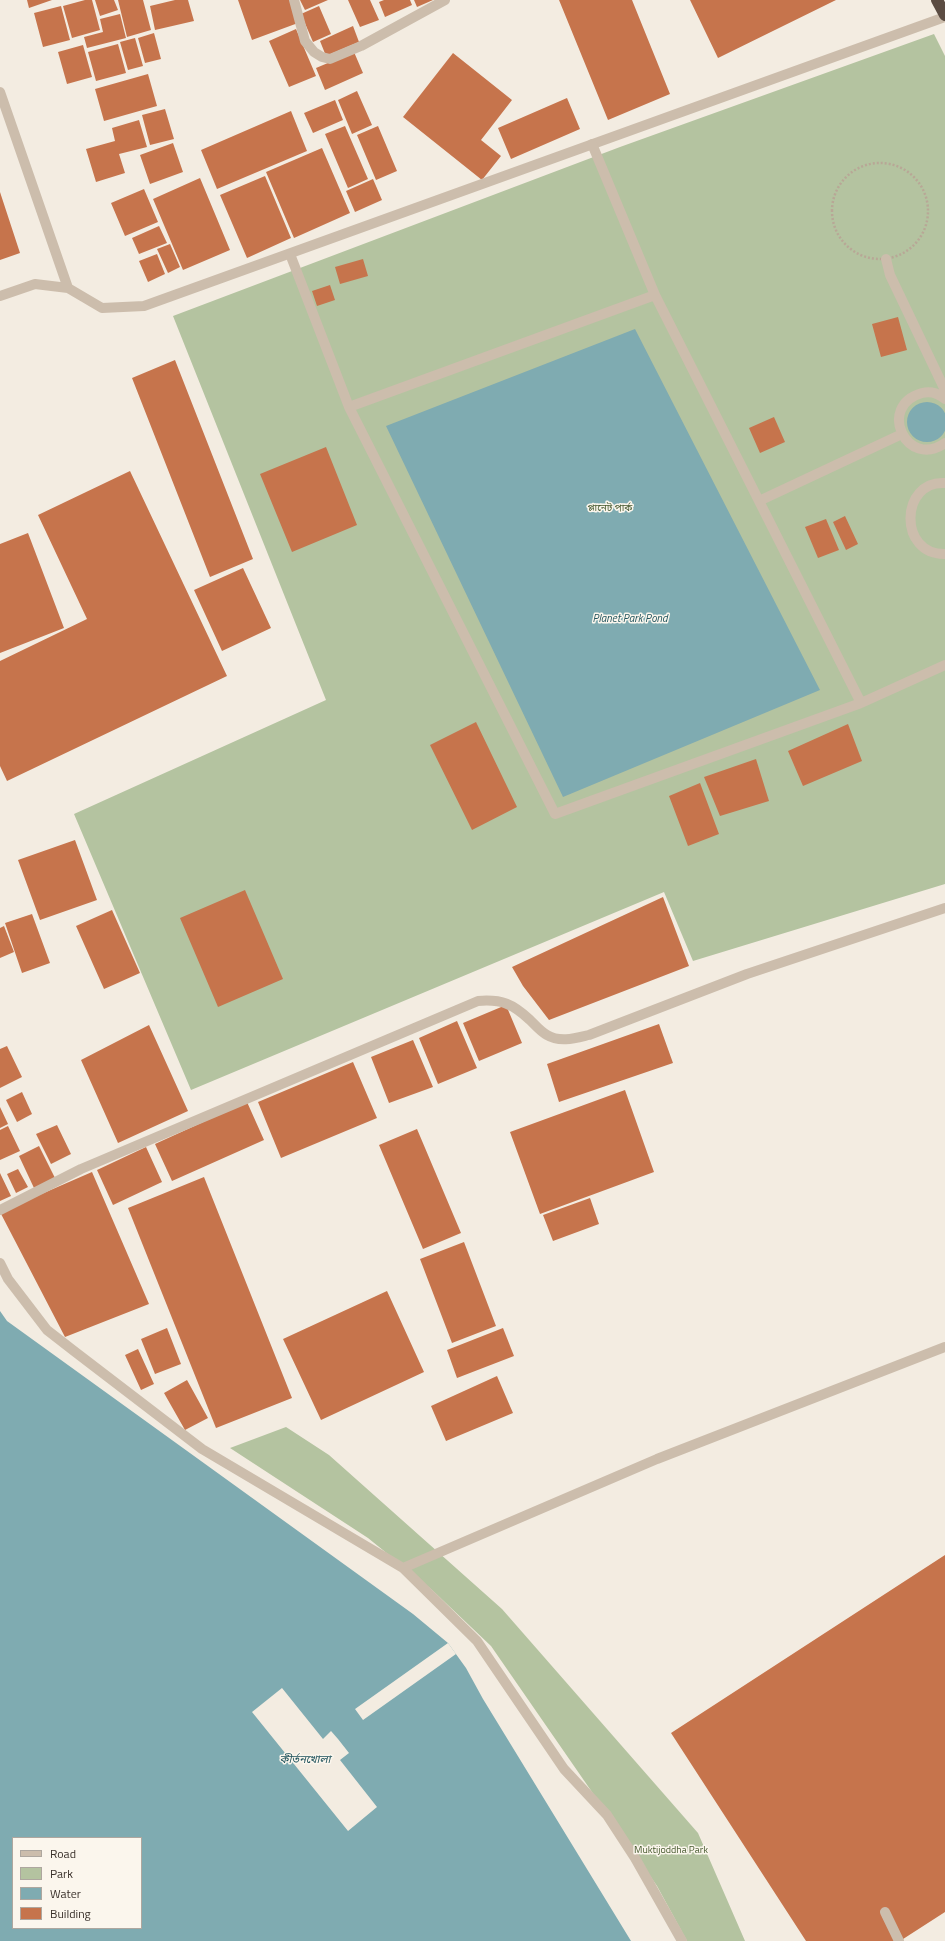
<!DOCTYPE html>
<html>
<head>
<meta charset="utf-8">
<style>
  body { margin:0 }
  #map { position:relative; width:945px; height:1941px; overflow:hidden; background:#f3ece1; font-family:"Titillium Web",sans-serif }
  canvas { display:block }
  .legend { position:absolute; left:12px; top:1837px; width:130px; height:92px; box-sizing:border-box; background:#fbf6ed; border:1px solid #aea79f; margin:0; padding:5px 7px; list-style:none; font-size:12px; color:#3a312b }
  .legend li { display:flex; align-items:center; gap:8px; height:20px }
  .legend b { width:20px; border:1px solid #aea79f }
</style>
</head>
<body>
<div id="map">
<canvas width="945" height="1941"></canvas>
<ul class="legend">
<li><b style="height:5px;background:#ccbdac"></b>Road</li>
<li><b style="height:11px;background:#b4c3a0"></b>Park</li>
<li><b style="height:11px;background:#7fabb1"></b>Water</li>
<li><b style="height:11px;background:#c6744c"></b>Building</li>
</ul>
</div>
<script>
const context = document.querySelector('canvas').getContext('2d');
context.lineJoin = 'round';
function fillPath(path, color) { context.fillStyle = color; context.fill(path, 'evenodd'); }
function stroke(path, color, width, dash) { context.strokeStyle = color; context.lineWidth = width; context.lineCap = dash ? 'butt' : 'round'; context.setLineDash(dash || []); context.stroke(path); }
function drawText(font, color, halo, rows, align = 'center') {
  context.font = font + ' "Titillium Web","Noto Sans Bengali",sans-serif'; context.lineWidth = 3; context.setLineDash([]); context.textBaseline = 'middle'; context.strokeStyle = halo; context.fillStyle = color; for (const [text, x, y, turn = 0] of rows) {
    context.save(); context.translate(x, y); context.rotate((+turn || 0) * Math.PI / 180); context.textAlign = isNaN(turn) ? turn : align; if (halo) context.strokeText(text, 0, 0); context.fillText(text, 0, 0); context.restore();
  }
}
fillPath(new Path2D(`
  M 934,34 L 945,56 L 945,884 L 693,961 L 664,892 L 191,1090 L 74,814 L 326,700 L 173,316 L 620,147 Z
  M 286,1427 L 329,1455 L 502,1609 L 698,1833 L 745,1941 L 687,1941 L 657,1886 L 491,1646 L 431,1589 L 368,1538 L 230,1448 Z`), '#b4c3a0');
fillPath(new Path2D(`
  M 635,329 L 820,690 L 563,797 L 386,426 Z
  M907 422a20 20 0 1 1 40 0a20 20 0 1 1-40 0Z
  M 0,1311 L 7,1321 L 413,1614 L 448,1643 L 466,1668 L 483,1699 L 631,1941 L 0,1941 ZM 13,1838 L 141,1838 L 141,1928 L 13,1928 Z`), '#7fabb1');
fillPath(new Path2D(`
  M 448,1643 L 456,1654 L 363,1720 L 355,1709 Z
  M 282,1688 L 323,1739 L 331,1731 L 338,1739 L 349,1753 L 340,1760 L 377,1807 L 348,1831 L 252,1712 Z`), '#f3ece1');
fillPath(new Path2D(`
  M 27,0 L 52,0 L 29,8 Z
  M 85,0 L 92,0 L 100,30 L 72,38 L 63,6 Z
  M 95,0 L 114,0 L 118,10 L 100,16 Z
  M 118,0 L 143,0 L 151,30 L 127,37 Z
  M 175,0 L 188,0 L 194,21 L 155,30 L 150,6 Z
  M 238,0 L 290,0 L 298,23 L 252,40 Z
  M 300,0 L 328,0 L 305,10 Z
  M 348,0 L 370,0 L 379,20 L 360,27 Z
  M 384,0 L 410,0 L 412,5 L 385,17 L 379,2 Z
  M 414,0 L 433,0 L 417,7 Z
  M 559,0 L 632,0 L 670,94 L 608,120 Z
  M 690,0 L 836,0 L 718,58 Z
  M 61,6 L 70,40 L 43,47 L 34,13 Z
  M 319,6 L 331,34 L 313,42 L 301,14 Z
  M 120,14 L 126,38 L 87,48 L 84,37 L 103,32 L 100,19 Z
  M 353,26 L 359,42 L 326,56 L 320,41 Z
  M 296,29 L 316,76 L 289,87 L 269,41 Z
  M 154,33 L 161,59 L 145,63 L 138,38 Z
  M 135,38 L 143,66 L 128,70 L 120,42 Z
  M 118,44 L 126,73 L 96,81 L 88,52 Z
  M 83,45 L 92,77 L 67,84 L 58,52 Z
  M 354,52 L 363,73 L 325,90 L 316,68 Z
  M 453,53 L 512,100 L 481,140 L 501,156 L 482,180 L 403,117 Z
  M 148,74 L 157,106 L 104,121 L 95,89 Z
  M 357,91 L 372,125 L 352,134 L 338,100 Z
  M 567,98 L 580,129 L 511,159 L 498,128 Z
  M 335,100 L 343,120 L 313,133 L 304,113 Z
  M 165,109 L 174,139 L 150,145 L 142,115 Z
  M 291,111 L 307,151 L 217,189 L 201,150 Z
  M 139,120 L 147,147 L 119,154 L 125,173 L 96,182 L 86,149 L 115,141 L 112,128 Z
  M 345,126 L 368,179 L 348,188 L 325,134 Z
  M 378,126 L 397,171 L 376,180 L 357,135 Z
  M 173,143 L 183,172 L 150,184 L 140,155 Z
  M 322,148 L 350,213 L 294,238 L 266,172 Z
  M 265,176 L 291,238 L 247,258 L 220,195 Z
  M 200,178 L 230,250 L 183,270 L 153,199 Z
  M 373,179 L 382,200 L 355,212 L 346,191 Z
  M 144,189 L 158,222 L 125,236 L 111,203 Z
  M 0,192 L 20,253 L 0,260 Z
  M 159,226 L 167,243 L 139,254 L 132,238 Z
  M 170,244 L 180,267 L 168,273 L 157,249 Z
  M 157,254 L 165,274 L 148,282 L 139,261 Z
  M 363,259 L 368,276 L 340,284 L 335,267 Z
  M 330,285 L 335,300 L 317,306 L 312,291 Z
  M 898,317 L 907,350 L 881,357 L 872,324 Z
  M 175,360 L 253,559 L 210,577 L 132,378 Z
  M 774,417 L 785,442 L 760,453 L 749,428 Z
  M 326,447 L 357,525 L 292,552 L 260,474 Z
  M 130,471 L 227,676 L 7,781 L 0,766 L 0,661 L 87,619 L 38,515 Z
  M 845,516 L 858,544 L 846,550 L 833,522 Z
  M 826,519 L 839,550 L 818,558 L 805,527 Z
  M 28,533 L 64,628 L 0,653 L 0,544 Z
  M 243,568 L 271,628 L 222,651 L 194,590 Z
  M 476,722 L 517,807 L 472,830 L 430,745 Z
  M 848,724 L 862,761 L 803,786 L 788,751 Z
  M 756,759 L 769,801 L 720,816 L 704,777 Z
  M 700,783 L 719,834 L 688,846 L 669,796 Z
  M 75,840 L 97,900 L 40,920 L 18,860 Z
  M 245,890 L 283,979 L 218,1007 L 180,918 Z
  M 663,897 L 689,966 L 549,1020 L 523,986 L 512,967 Z
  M 112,910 L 140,973 L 104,989 L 76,926 Z
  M 32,914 L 50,963 L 22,973 L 5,923 Z
  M 4,926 L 14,952 L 0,958 L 0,928 Z
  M 506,1005 L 522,1043 L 479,1061 L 463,1023 Z
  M 457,1021 L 477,1068 L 438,1084 L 419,1038 Z
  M 659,1024 L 673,1063 L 559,1102 L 547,1064 Z
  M 149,1025 L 188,1111 L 118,1143 L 81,1060 Z
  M 413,1040 L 433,1087 L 389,1103 L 371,1057 Z
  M 7,1046 L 22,1077 L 0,1088 L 0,1049 Z
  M 353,1062 L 377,1118 L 281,1158 L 258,1102 Z
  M 625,1090 L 654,1172 L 540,1214 L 510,1132 Z
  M 22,1092 L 32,1114 L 17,1122 L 6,1100 Z
  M 247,1102 L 264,1140 L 172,1181 L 155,1144 Z
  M 0,1107 L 8,1124 L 0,1128 Z
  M 57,1125 L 71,1154 L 51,1164 L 36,1134 Z
  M 8,1126 L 20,1151 L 0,1160 L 0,1130 Z
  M 417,1129 L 461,1233 L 423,1249 L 379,1145 Z
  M 39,1146 L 55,1178 L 34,1188 L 19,1156 Z
  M 146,1147 L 162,1182 L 113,1205 L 97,1170 Z
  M 18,1169 L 28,1187 L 16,1193 L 7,1174 Z
  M 92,1172 L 149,1304 L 65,1337 L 0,1212 Z
  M 0,1173 L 11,1196 L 0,1201 Z
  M 204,1177 L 292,1398 L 216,1428 L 128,1208 Z
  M 590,1198 L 599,1224 L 553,1241 L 543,1215 Z
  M 464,1242 L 496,1326 L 452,1343 L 420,1259 Z
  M 387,1291 L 424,1372 L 321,1420 L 283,1339 Z
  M 167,1328 L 181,1364 L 155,1374 L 141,1339 Z
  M 503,1328 L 514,1356 L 457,1378 L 447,1350 Z
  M 138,1349 L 154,1384 L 141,1390 L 125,1355 Z
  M 497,1376 L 513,1413 L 446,1441 L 431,1406 Z
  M 187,1380 L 208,1418 L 185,1430 L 164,1393 Z
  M 945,1555 L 945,1912 L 900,1941 L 806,1941 L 671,1733 Z`), '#c6744c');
stroke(new Path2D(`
  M832 211a48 48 0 1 1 96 0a48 48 0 1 1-96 0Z`), '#b8a796', 2.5, [2, 2]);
stroke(new Path2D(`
  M 0,92 L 68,288
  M 0,296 L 35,284 L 68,288 L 102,308 L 144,306 L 945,17`), '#ccbdac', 10);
stroke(new Path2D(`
  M 294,0 L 305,41 L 314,52 L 322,57 L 330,59 L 361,46 L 445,0
  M 592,144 L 655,295
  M 290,254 L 349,407 L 555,814 L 861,703 L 655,295 L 349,407
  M 886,259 L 890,275 L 945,390
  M 945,399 C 938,393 930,391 922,393 C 876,406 907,470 945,443
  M 945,483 C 900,480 898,555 945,554
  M 759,501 L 902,434
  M 861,703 L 945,665
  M 0,1210 L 81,1169 L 478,1001 C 502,999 513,1004 530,1020 C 535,1025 541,1032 547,1035 C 560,1043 576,1038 589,1035 L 747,974 L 945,908
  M 0,1263 L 8,1279 L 47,1330 L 74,1351 L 202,1449 L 403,1568 L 477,1641 L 564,1769 L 607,1815 L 635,1858 L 682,1941
  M 403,1568 L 657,1459 L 945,1347
  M 885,1912 L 899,1941`), '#ccbdac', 10);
stroke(new Path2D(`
  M 937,0 L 945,15`), '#5b4c42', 12);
drawText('10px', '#46592e', '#fbf6ed', [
  ["প্লানেট পার্ক",610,509],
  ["Muktijoddha Park",671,1851]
]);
drawText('italic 11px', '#20535c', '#fbf6ed', [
  ["Planet Park Pond",630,619],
  ["কীর্তনখোলা",305,1760]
]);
</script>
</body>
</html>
